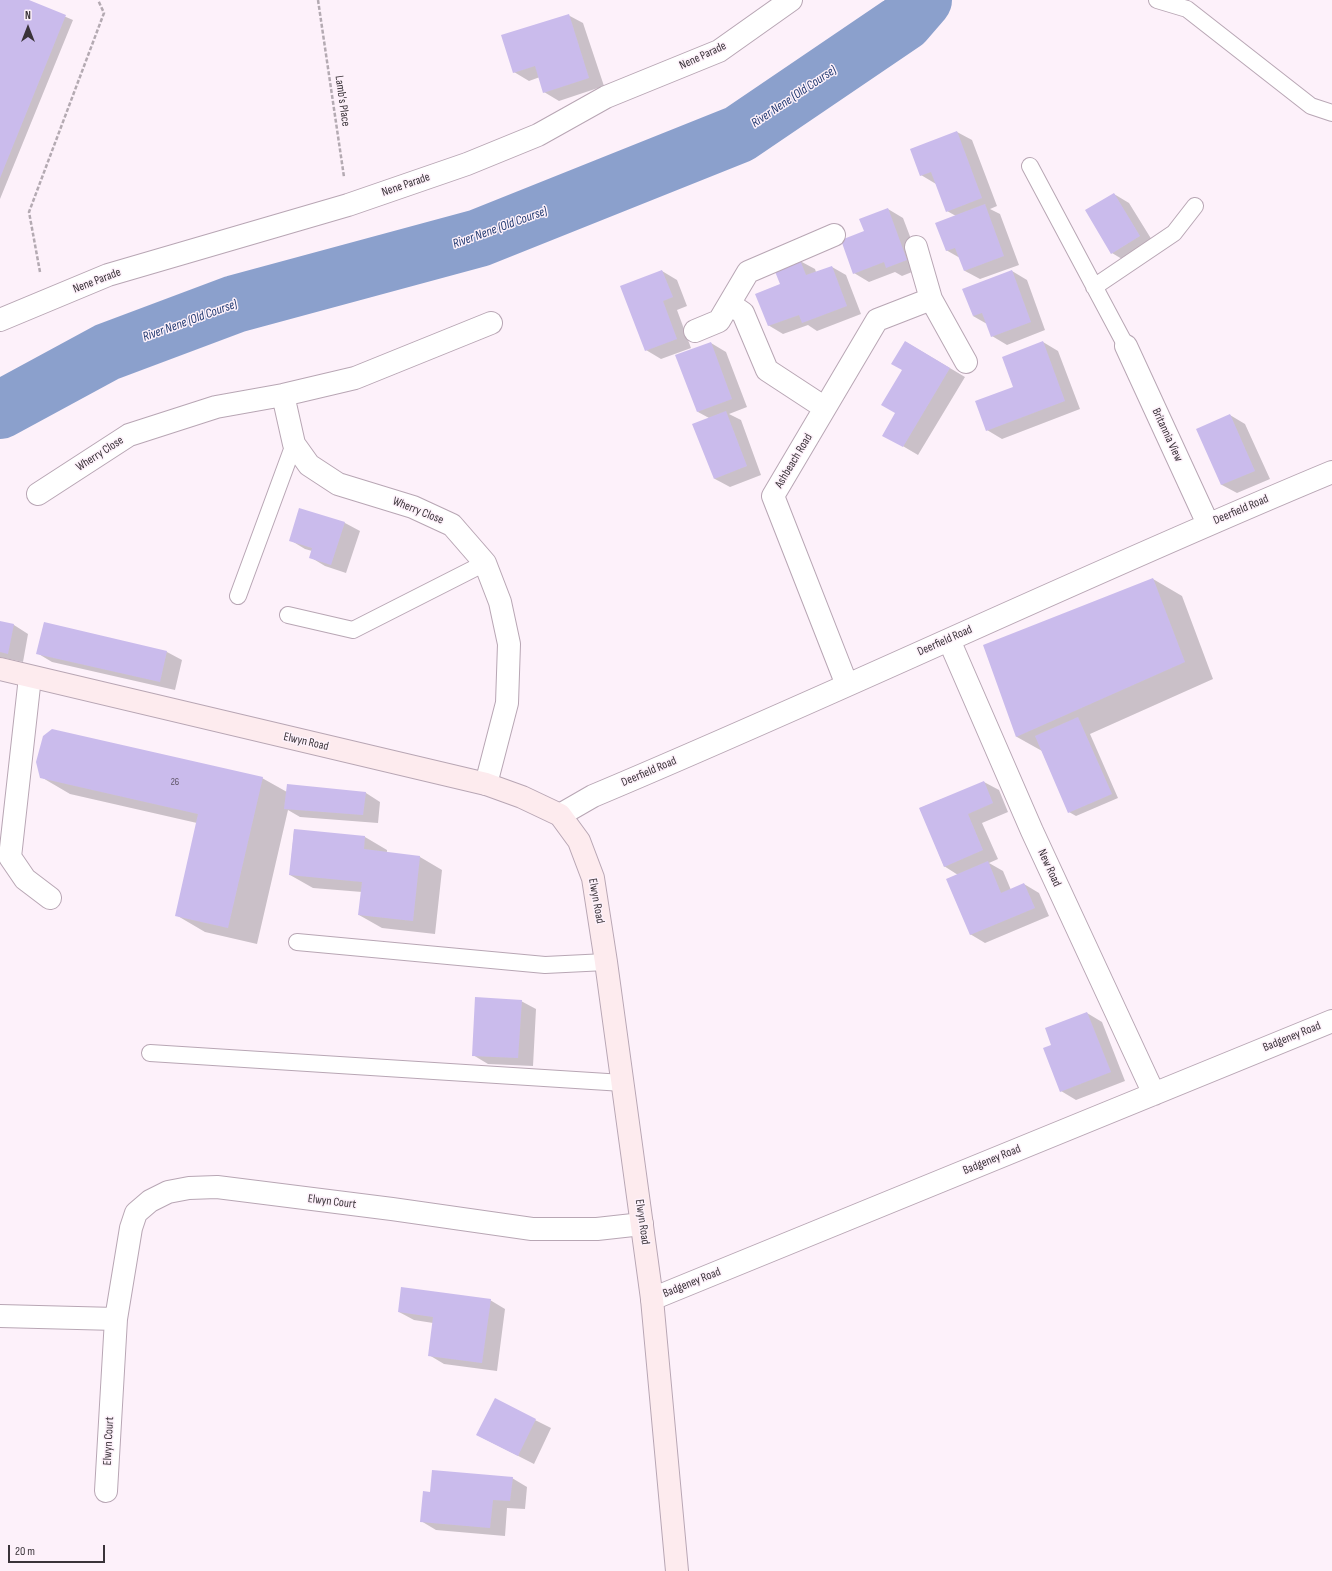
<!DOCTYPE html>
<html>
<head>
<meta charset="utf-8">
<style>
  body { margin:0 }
  #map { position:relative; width:1332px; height:1571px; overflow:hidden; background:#fdf1fa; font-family:"Sofia Sans Condensed",sans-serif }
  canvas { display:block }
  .north { position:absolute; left:8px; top:8px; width:40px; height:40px; -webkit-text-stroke:3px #fdf1fa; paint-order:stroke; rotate:0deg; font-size:11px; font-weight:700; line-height:16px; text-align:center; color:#3a3339 }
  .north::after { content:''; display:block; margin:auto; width:14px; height:18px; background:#3a3339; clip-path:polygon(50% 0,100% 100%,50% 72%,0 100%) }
  .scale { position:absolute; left:8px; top:1545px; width:97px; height:18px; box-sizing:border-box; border:2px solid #3a3339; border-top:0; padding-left:5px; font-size:12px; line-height:14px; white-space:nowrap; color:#3a3339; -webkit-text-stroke:3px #fdf1fa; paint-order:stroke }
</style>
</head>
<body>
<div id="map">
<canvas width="1332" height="1571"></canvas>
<div class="north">N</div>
<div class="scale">20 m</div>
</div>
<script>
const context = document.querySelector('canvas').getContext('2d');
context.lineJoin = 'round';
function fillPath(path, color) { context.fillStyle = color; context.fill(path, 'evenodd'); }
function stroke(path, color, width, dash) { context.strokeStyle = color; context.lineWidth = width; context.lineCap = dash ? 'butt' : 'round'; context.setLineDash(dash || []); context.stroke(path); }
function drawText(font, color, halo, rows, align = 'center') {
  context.font = font + ' "Sofia Sans Condensed",sans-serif'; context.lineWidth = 3; context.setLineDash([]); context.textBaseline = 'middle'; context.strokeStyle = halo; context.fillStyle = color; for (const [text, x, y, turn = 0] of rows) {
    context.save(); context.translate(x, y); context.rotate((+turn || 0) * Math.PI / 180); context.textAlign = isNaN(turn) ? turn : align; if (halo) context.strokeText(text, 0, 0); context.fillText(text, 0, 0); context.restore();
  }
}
fillPath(new Path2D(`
  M 0,0 L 26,0 L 73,20 L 0,199 Z
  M 568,15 L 583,23 L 604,86 L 559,101 L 544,92 L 540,77 L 529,81 L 514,72 Z
  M 957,132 L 972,140 L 997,206 L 990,209 L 1000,214 L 1019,265 L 980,279 L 965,271 L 960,258 L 946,250 L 956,216 L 947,211 L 936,184 L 921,175 Z
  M 1114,194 L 1129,203 L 1155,245 L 1127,262 L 1112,253 Z
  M 888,209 L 903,218 L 922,268 L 902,276 L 895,272 L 869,282 L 854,273 L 865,231 Z
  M 800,261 L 815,269 L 816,272 L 832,267 L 846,275 L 861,314 L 817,331 L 808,325 L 783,334 L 768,325 L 781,285 Z
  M 662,271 L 677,280 L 687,306 L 677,310 L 691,348 L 661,359 L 646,350 Z
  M 1012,271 L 1027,280 L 1045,330 L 1007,345 L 992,336 L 987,324 L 973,316 Z
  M 906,342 L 965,377 L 918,455 L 884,435 L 897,413 L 903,370 Z
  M 1043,342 L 1058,351 L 1080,409 L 1002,439 L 987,430 Z
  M 711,343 L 726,352 L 747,407 L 729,414 L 741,420 L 761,475 L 730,487 L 715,479 L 709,418 L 698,412 Z
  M 1230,415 L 1245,424 L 1270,479 L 1237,493 L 1222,485 L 1198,429 Z
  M 300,509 L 345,523 L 360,531 L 346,573 L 325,566 L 310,557 L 312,551 L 305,549 L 290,540 Z
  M 1153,579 L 1182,596 L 1213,679 L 1090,734 L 1118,798 L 1076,816 L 1069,812 L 1042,751 L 1017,737 L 984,646 Z
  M 0,622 L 14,625 L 28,634 L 23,662 L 0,657 Z
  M 44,624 L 167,652 L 182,660 L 175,690 L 52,662 L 37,653 Z
  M 41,777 L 262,778 L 287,792 L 366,793 L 380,802 L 378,823 L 300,817 L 288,810 L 257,944 L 205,932 L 176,915 L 197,823 L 70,794 Z
  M 984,782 L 999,790 L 1008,812 L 982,823 L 998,859 L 989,863 L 1003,871 L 1011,890 L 1024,884 L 1039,893 L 1049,916 L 985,943 L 970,934 L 958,875 L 944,866 L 920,808 Z
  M 294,830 L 365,837 L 387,850 L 387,853 L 420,857 L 442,870 L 435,934 L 382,928 L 359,915 L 362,892 L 313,888 L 290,875 Z
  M 521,1001 L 536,1009 L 533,1066 L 488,1064 L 473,1055 Z
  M 1087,1013 L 1102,1022 L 1125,1081 L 1076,1100 L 1061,1091 L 1052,1045 L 1046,1029 Z
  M 490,1300 L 505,1309 L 497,1371 L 444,1364 L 429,1355 L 433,1323 L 414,1320 L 399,1312 Z
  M 495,1400 L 551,1428 L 534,1464 L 477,1435 Z
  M 512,1478 L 527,1487 L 525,1509 L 507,1508 L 505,1536 L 436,1530 L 421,1521 L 430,1493 Z`), '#0003');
stroke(new Path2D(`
  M 0,410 L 107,352 L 235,304 L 479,238 L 739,134 L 904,22 L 923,0`), '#8ba0cc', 58);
fillPath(new Path2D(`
  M 0,0 L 29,0 L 66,15 L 0,178 Z
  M 569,14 L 589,78 L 543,93 L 535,66 L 513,73 L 501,35 Z
  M 957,131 L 982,198 L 946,212 L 931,172 L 920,176 L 910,149 Z
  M 1114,193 L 1140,236 L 1111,254 L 1085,210 Z
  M 985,204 L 1004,256 L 964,271 L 955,248 L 946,251 L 935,223 Z
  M 888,208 L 907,260 L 886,268 L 884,262 L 853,274 L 841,240 L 864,231 L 859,219 Z
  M 800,260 L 806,275 L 832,266 L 847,306 L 802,323 L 799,315 L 768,326 L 755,294 L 780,284 L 774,269 Z
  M 662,270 L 673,297 L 663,301 L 677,339 L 645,351 L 620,286 Z
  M 1012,270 L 1031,322 L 991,337 L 982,313 L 973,316 L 962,289 Z
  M 905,341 L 950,368 L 903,447 L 882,436 L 895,413 L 881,405 L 902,370 L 891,364 Z
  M 1043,341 L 1065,401 L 986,431 L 975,401 L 1013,387 L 1002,357 Z
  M 711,342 L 732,399 L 697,412 L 675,355 Z
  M 726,411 L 747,466 L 714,479 L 692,424 Z
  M 1230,414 L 1255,471 L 1221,485 L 1196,429 Z
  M 299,508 L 345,522 L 331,565 L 309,558 L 312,548 L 289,541 Z
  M 1153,578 L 1185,662 L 1016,737 L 983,645 Z
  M 0,621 L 14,624 L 8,654 L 0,652 Z
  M 44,622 L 167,651 L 160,682 L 36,654 Z
  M 1078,717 L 1112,794 L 1068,813 L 1035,736 Z
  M 52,729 L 263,777 L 228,928 L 175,916 L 198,814 L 40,778 L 36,762 L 43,736 Z
  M 984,781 L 993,803 L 968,814 L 983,850 L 944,867 L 919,808 Z
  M 287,784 L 366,792 L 363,815 L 284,809 Z
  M 294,829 L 365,836 L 364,849 L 420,856 L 413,921 L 358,915 L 362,882 L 289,875 Z
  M 988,861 L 1001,893 L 1024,883 L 1035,908 L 970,935 L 946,879 Z
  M 475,997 L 522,1000 L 518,1058 L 472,1056 Z
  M 1087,1012 L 1111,1072 L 1060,1092 L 1043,1048 L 1051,1045 L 1045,1028 Z
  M 401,1287 L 491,1299 L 482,1363 L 428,1356 L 433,1317 L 398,1312 Z
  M 495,1398 L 536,1419 L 518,1456 L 476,1435 Z
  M 432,1470 L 513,1477 L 510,1501 L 493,1500 L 490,1528 L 420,1522 L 423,1491 L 430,1492 Z`), '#cabbec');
const lane = new Path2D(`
  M 1157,0 L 1187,9 L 1311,106 L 1332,113
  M 1030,166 L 1126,346
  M 1094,287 L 1174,233 L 1195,206
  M 238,596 L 294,444
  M 288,615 L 353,630 L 485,563
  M 297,942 L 545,965 L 606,962
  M 150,1053 L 623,1083`);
const street = new Path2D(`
  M 916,247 L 931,299 L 966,362
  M 730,304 L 743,313 L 767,370 L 825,408
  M 0,320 L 108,275 L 348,205 L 467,164 L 538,135 L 606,97 L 719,51 L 791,0
  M 695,331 L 719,321 L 748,272 L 834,235
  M 1126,346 L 1208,524
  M 283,395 L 294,444 L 309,465 L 338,484 L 413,507 L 452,525 L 485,563 L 500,602 L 509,644 L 507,703 L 486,784
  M 38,494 L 129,435 L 216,407 L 283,395 L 355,378 L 491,323
  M 949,640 L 1032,831 L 1154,1094
  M 30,677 L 10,857 L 25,879 L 50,898
  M 847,685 L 773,496 L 877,320 L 931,299
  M 560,815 L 593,796 C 841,692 1084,575 1332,472
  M 652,1299 L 1332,1021
  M 0,1316 L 116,1319 L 131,1228 L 136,1213 L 150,1201 L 168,1192 L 189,1188 L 217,1187 L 392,1209 L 532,1229 L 597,1229 L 642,1224
  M 106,1491 L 116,1319`);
const secondary = new Path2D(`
  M 0,669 L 486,784 L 522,797 L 560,815 L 579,841 L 593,878 L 606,962 L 652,1299 L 677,1571`);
stroke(lane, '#b8a6b4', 18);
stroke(street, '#b8a6b4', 24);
stroke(secondary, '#b8a6b4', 24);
stroke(new Path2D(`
  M 318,0 L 344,177
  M 40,272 L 29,212 L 104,13 L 98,0`), '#b4aab2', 2.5, [4, 2]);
stroke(lane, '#fff', 16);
stroke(street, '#fff', 22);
stroke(secondary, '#fdebee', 22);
drawText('10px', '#5e5566', null, [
  ["26",175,782]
]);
drawText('12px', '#3a3339', '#fdf1fa', [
  ["Nene Parade",703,56,-25],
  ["Lamb's Place",342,101,82],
  ["Nene Parade",406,185,-19],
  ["Nene Parade",97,281,-21],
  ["Britannia View",1167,435,65],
  ["Wherry Close",100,454,-33],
  ["Ashbeach Road",794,461,-59],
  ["Deerfield Road",1241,510,-23],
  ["Wherry Close",418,511,22],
  ["Deerfield Road",945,641,-24],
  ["Elwyn Road",306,742,13],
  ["Deerfield Road",649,772,-23],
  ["New Road",1049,868,65],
  ["Elwyn Road",596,901,80],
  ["Badgeney Road",1292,1037,-22],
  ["Badgeney Road",992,1160,-22],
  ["Elwyn Court",332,1202,7],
  ["Elwyn Road",642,1222,82],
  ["Badgeney Road",692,1283,-22],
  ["Elwyn Court",109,1441,-87]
]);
drawText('italic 13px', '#233b72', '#fdf1fa', [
  ["River Nene (Old Course)",794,97,-34],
  ["River Nene (Old Course)",500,228,-20],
  ["River Nene (Old Course)",190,321,-20]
]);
</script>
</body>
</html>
